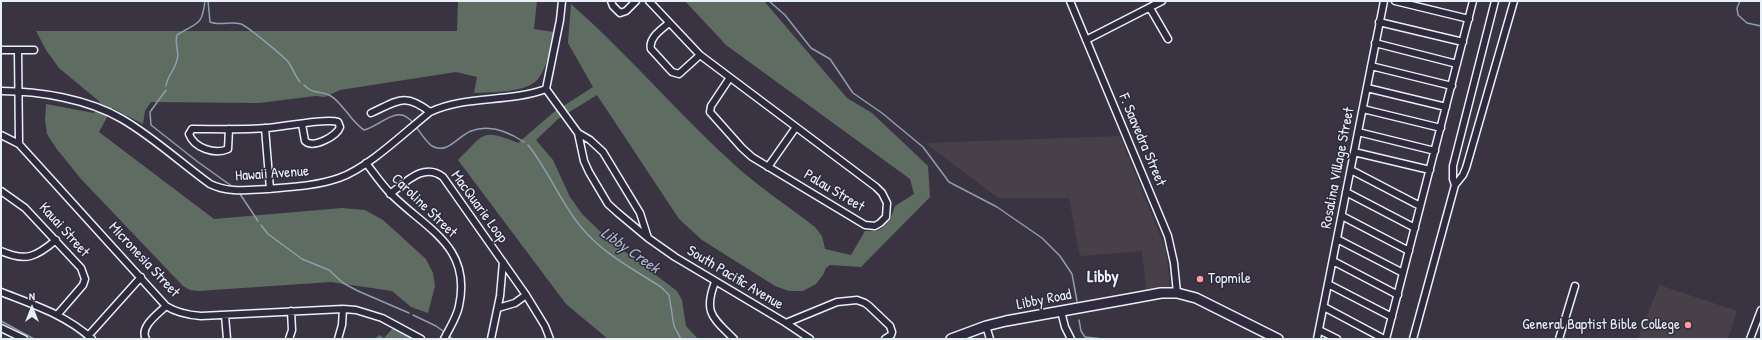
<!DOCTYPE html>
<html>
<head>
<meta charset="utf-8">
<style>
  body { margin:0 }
  #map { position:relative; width:1762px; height:340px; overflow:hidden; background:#3a3442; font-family:"Patrick Hand",sans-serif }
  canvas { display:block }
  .frame { position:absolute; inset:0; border:2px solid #e8f1f8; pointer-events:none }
  .north { position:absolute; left:12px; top:288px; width:40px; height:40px; -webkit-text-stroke:3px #2f2a3d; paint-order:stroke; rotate:0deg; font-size:11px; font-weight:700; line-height:16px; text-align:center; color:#e8f1f8 }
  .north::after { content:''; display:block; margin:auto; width:14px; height:18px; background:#e8f1f8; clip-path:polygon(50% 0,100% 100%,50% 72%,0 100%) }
</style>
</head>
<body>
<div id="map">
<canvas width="1762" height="340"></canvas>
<div class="frame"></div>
<div class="north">N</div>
</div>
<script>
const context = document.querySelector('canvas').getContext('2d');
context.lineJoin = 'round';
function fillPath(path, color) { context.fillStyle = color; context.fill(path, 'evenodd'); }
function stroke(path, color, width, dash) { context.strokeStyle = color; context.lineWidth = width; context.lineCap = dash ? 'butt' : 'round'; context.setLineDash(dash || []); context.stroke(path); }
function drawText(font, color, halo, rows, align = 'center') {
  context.font = font + ' "Patrick Hand",sans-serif'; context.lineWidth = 3; context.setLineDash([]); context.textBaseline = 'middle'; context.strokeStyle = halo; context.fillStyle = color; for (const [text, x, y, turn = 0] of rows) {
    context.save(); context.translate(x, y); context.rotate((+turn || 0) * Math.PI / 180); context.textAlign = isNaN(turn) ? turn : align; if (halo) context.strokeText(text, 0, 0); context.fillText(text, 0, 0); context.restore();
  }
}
fillPath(new Path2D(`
  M 1120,136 L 1166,250 L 1170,288 L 1146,289 L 1142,251 L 1080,256 L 1069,198 L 998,198 L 925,143 Z
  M 1659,285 L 1737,311 L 1728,339 L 1638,339 Z`), '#484048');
fillPath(new Path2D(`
  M 458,1 L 537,1 L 534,29 L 554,32 C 550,47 548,66 538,79 C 527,93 491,92 474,93 L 477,77 L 456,72 L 340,90 L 325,97 L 315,96 L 259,103 L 151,102 L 145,111 L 143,124 L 112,108 L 99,132 L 214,219 L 342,208 L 365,210 L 383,220 L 426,259 L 433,273 L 435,286 L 428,313 L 411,307 L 392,291 L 331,282 L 198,291 L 190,290 L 183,286 L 81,179 L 56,148 L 47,134 L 45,120 L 46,104 L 94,113 L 100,102 L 59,68 L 46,50 L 36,31 L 457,31 Z
  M 685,1 L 764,1 L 847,98 L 872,113 L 928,166 L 930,197 L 861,267 L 830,265 L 826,268 L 823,275 L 816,284 L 803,291 L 789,291 L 775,286 L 702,240 L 679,219 L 597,95 L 558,119 L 536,140 L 553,160 L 570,197 L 582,214 L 608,239 L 677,291 L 682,300 L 686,326 L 698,339 L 608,339 L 566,304 L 458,160 C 484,135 480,127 518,143 L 554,112 L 593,87 L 568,43 L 571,4 C 630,56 680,116 738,168 C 762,189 789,207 815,227 L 822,236 L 825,249 L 851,255 L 865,231 L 877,231 L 882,228 L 890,220 L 895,206 L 914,194 L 910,179 L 726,45 Z
  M 393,328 L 412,339 L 375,339 L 379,335 L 384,338 Z`), '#5f6c61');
stroke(new Path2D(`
  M 208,1 L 210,22 C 220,26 231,21 241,24 C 247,26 286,58 289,63 C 293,69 295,76 300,82
  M 769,1 L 785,15 L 811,48 L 830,59 L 853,93 L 882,113 L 923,147 L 949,182 L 997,207 L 1042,238 L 1060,256 L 1072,274 L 1077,301
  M 1740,1 L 1737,8 L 1738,15 L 1747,23 L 1761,26
  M 304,85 C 313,95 320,90 329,95 C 342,101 350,121 364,130 C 383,125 398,102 414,124
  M 166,86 C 167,76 175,70 177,60 C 180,52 174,43 177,35 C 197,22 202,27 205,1
  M 166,90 L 150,112 L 151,125 L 198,162 L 233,187
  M 416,127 C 421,133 426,142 432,146 C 447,155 458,136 471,131 C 489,124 509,132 524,142
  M 528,145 C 549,171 560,202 581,227 C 602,253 633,269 661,287 L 669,295 L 674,326 L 681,339
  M 240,194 L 258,221
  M 261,225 L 268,234 L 302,259 L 329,270 L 343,283 L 358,291 L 409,313
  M 413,315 L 436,326 L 443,331
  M 1079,320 L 1081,331 L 1085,337 L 1103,339
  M 1,321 L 34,339
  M 449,336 L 453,339`), '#8e9eae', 1.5);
const minor = new Path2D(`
  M 562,1 L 560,20 L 546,89 L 578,133 L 584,161 L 589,172 L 608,204 L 618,213 L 648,238 L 675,257 L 786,323 L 810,339
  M 611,1 L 613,6 L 620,13 L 626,11 L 636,1
  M 649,1 L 700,55 L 876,187 L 882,193 L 887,203 L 886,217 L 880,223 L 875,226 L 865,225 L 752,157 L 742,148 L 710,112 L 711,106 L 729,79
  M 1070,1 L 1168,236 L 1174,263 L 1177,293
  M 1395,1 L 1469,19
  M 1150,8 L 1168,39
  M 1379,22 L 1463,42
  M 669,23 C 662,29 648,38 651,49 L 672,72 L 679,74 L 700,55
  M 1086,40 L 1162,1
  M 1375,43 L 1457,64
  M 1,50 L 34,50
  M 18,50 L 19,144
  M 1371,66 L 1452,86
  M 1367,88 L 1446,107
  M 1,91 C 39,91 88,99 122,119 C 153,137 181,163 210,184 C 228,193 247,190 267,189 C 291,187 316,186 339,178 C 368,168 405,132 430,112 C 466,95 508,103 546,89
  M 1363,109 L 1441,128
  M 371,113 C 398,101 404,92 430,112
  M 265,128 L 270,189
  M 229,129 L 228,149 C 215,155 194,148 189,134 L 192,129 C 217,129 242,130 267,128 C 281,127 327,118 338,122 L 340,127 C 337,136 313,149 305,141 L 302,124
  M 1358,132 L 1435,151
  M 578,133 L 590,140 L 603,152 L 640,213 L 648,238
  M 1,135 L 19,144 L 166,306 C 177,313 188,315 201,316 L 343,309 L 356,310 L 382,318 L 421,339
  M 1354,152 L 1430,170
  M 366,163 C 374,173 382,185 391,194 C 426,229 472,246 459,306 C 457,317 449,329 444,339
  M 768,167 L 796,127
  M 1351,170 L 1420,206
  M 1455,185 L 1453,179 L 1453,166 L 1495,1
  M 1,191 L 25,208 L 81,268 L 85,279 L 83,285 L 58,314
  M 1346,192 L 1415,228
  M 390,194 C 406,182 424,162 443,177 L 526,295 L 545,326 L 550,339
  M 1342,216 L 1409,251
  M 1337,239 L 1403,273
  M 1,251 C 26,262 36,257 56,240
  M 1333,261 L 1398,295
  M 715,282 C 703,313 713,318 734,339
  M 1328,284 L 1392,317
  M 1,292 C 34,305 66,315 92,339
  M 1324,307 L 1384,339
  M 498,308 L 515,303 L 526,295
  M 1061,311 L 1065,327 L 1071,339
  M 225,315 L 227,339
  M 786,323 L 837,302 L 857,300 L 865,303 L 869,306 L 890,326 L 892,332 L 891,335 L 885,339
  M 986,326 L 990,339
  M 1,328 L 24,339
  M 1319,330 L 1337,339
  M 89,335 L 141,277
  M 146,339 C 139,327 158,314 166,306
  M 289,339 L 292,330 L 291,311
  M 338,339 L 342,325 L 343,309
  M 491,339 L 500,296 L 503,262
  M 1317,339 L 1384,1
  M 1386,339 L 1473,1
  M 1413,339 L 1455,185 L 1463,175 L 1466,168 L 1514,1
  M 1559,339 L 1575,286
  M 1750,339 L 1761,310`);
const secondary = new Path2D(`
  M 951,339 L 986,326 L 1006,321 L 1134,298 L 1161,293 L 1177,293 L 1196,298 L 1278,339`);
stroke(minor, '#e8f1f8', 9);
stroke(secondary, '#e8f1f8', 12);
stroke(minor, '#2f2a3d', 6);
stroke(secondary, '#2f2a3d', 9);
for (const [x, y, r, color] of [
  [1200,279,4,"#ff9aa2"],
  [1688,325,4,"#ff9aa2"]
]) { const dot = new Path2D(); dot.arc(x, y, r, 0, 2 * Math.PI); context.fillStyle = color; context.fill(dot); stroke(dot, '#2f2a3d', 1.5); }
drawText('15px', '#e8f1f8', '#2f2a3d', [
  ["F. Saavedra Street",1142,140,67],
  ["Rosalina Village Street",1338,168,-79],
  ["Hawaii Avenue",272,174,-4],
  ["Palau Street",834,191,31],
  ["Caroline Street",424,206,44],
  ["MacQuarie Loop",479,207,54],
  ["Kauai Street",64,230,48],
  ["Micronesia Street",144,260,47],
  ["South Pacific Avenue",735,278,31],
  ["Libby Road",1044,300,-11]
]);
drawText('15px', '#e8f1f8', '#2f2a3d', [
  ["Topmile",1208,279],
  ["General Baptist Bible College",1680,325,"right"]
], 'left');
drawText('italic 16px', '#acbac7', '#2f2a3d', [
  ["Libby Creek",630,251,35]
]);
drawText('bold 17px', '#e8f1f8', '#2f2a3d', [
  ["Libby",1103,277]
]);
</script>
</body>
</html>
